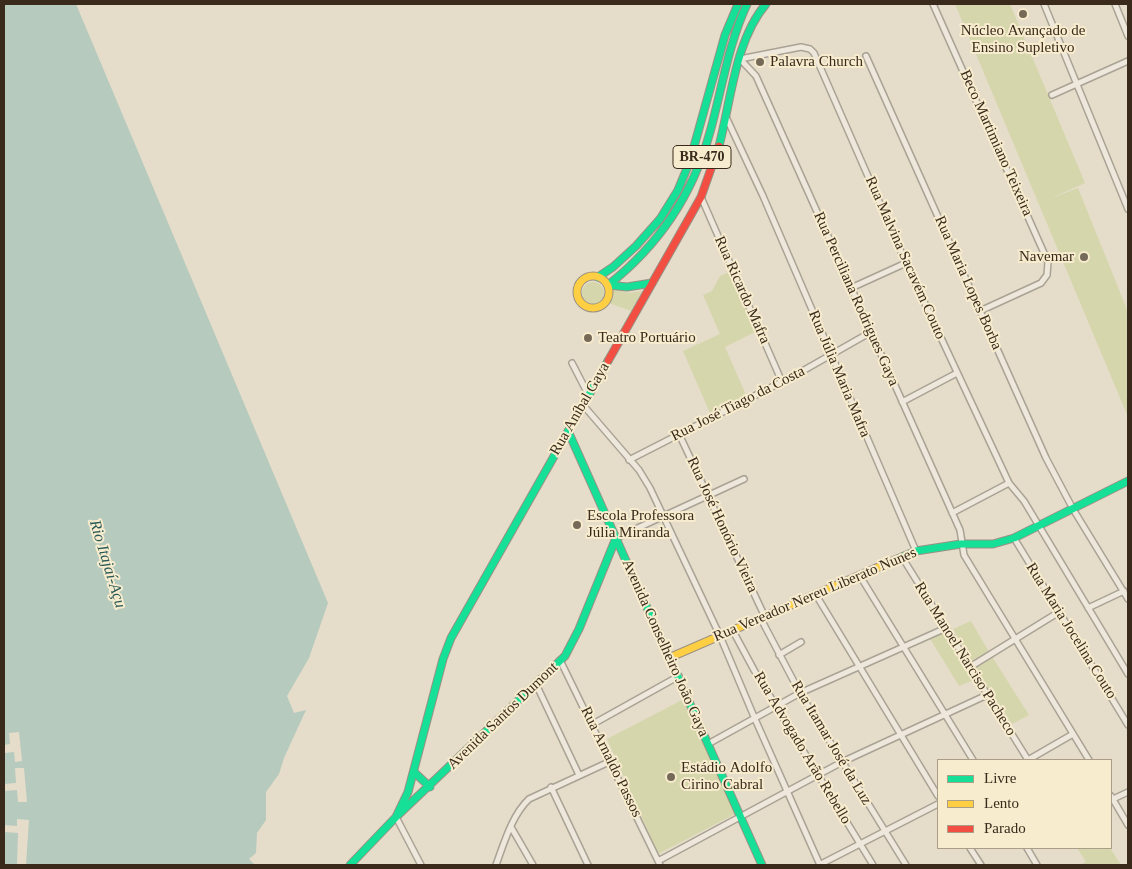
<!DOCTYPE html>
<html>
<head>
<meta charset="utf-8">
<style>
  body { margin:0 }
  #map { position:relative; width:1132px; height:869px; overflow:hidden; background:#e5ddca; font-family:"Times New Roman",serif }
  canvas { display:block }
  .frame { position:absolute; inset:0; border:5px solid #392a1b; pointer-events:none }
  .legend { position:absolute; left:937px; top:759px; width:175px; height:90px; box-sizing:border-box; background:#f8ecce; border:1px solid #ac9e86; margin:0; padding:6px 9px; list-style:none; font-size:15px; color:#392a1b }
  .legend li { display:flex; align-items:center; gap:10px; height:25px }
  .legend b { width:25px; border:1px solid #ac9e86 }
</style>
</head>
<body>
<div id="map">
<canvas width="1132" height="869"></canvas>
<div class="frame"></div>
<ul class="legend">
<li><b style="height:6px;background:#16e098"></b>Livre</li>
<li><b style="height:6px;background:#ffcf43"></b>Lento</li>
<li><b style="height:6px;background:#f24e42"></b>Parado</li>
</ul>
</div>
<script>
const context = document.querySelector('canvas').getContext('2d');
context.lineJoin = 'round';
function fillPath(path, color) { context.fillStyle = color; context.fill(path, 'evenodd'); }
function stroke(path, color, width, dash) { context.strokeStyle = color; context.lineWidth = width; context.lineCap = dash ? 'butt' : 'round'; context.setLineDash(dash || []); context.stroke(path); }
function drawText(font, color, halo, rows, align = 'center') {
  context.font = font + ' "Times New Roman",serif'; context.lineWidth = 4; context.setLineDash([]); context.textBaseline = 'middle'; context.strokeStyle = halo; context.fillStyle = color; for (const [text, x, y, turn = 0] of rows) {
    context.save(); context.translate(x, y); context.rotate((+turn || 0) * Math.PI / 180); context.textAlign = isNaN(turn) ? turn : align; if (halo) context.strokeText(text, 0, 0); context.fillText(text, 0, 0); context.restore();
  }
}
fillPath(new Path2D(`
  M 955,4 L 1010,4 L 1085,183 L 1049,199 L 1078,188 L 1128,312 L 1128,417 Z
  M 729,272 L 755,332 L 725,347 L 746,395 L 710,413 L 683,351 L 720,334 L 703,295 L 712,291 L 720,276 Z
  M582 293a11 11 0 1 1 22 0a11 11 0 1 1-22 0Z
  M 614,289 L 629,293 L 642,291 L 631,311 L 609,303 L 609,296 Z
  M 971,621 L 989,652 L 972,661 L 953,629 Z
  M 945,629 L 976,679 L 959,686 L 929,637 Z
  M 991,655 L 1029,715 L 1012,724 L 974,666 Z
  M 684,699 L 735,814 L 658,854 L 607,739 Z
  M 1077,848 L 1110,848 L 1121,865 L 1079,865 L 1086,862 Z`), '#d5d6ab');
fillPath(new Path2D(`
  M 4,4 L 76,4 L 328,603 L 309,658 L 287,696 L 294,713 L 306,710 L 284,758 L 279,774 L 266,792 L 266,820 L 257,833 L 256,853 L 249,859 L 255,865 L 4,865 Z`), '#b6cabe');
fillPath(new Path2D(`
  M 19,732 L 22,761 L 15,762 L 14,752 L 4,753 L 4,745 L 10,744 L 9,733 Z
  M 15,768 L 24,768 L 27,802 L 18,802 L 17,790 L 4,791 L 4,784 L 16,783 Z
  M 17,819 L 29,820 L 26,865 L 17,865 L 18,833 L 4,832 L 4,825 L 17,826 Z`), '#e5ddca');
const street = new Path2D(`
  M 933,4 L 1048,262 L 1047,275 L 1041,283 L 980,311
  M 1044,4 L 1128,209
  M 1115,4 L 1128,36
  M 866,56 L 1046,458 L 1073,509 L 1128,599
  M 740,59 L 756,76 L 960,530 L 964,555 L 1089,760
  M 740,59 L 801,47 L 810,49 L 814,53 L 906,263 L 1009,483 L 1024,501 L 1128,674
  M 1052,95 L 1128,61
  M 726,117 L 763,196 L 916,551
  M 701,197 L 782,382
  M 851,288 L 906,263
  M 572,363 L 589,396
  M 902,402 L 957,373
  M 583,405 L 639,470 L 650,488 L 720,636 L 755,719 L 820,865
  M 679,434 L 765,617
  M 629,460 L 799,373 L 871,332
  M 952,513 L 1009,483
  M 616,538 L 744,479
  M 1014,538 L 1128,725
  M 902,557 L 1028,760
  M 860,576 L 973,760
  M 816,595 L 938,796
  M 1088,608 L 1124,591
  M 761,619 L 800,693 L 906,865
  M 733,631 L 754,670 L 873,865
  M 779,655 L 801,642
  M 560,660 L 660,865
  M 970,667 L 1059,612
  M 536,684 L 579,775
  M 593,724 L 679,676
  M 708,744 L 800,693 L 946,628
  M 1028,760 L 1073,734
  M 551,787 L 588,865
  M 1111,796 L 1128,825
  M 1111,800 L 1128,792
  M 396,817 L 421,865
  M 511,827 L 533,865
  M 970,848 L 981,865
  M 1027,848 L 1037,865
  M 658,861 L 842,762 L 987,695
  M 496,865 C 504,843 512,815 529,799 L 611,761
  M 819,865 L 938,804`);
const fast = new Path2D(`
  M 719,146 C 731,101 735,40 766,4
  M 598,277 L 613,267 L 636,246 L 660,219 L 678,190 L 690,161 L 725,35 L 738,4
  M 608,285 L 627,287 L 652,283
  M 608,285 C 658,246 693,194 710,132 C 722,89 728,45 747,4
  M 568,431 L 762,865
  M 881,566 L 916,551 L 961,544 L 993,544 L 1014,538 L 1128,481
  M 414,772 L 430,787
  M 396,817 L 408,792 L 443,659 L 451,638 L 608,361
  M 350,865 L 396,817 L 565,656 L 579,629 L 616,538`);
const slow = new Path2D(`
  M577 292a16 16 0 1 1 32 0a16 16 0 1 1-32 0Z
  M 671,657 L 881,566`);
const jam = new Path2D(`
  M 608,361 L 701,197 L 719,146`);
stroke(street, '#aaa294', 8);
stroke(fast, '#999184', 9);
stroke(slow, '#999184', 9);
stroke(jam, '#999184', 9);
stroke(street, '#ede7dc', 5);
stroke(fast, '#16e098', 7);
stroke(slow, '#ffcf43', 7);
stroke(jam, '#f24e42', 7);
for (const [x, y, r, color] of [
  [1023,14,5,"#756958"],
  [760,62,5,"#756958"],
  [1084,257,5,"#756958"],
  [588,338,5,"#756958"],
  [577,525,5,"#756958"],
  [671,777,5,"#756958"]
]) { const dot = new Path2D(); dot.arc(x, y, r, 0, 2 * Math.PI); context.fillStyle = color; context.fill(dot); stroke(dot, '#f8ecce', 2); }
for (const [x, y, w] of [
  [702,157,58]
]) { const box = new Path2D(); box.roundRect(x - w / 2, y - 11.5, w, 23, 4); context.fillStyle = '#f8ecce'; context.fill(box); stroke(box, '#392a1b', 1); }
drawText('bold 14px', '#392a1b', null, [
  ["BR-470",702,157]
]);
drawText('15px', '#392a1b', '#f8ecce', [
  ["Núcleo Avançado de",1023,31,"center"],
  ["Ensino Supletivo",1023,48,"center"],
  ["Palavra Church",770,62],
  ["Navemar",1074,257,"right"],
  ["Teatro Portuário",598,338],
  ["Escola Professora",587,516],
  ["Júlia Miranda",587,533],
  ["Estádio Adolfo",681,768],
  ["Cirino Cabral",681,785]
], 'left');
drawText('15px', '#392a1b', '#f8ecce', [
  ["Beco Martimiano Teixeira",996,143,66],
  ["Rua Malvina Sacavém Couto",905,258,66],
  ["Rua Maria Lopes Borba",968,283,66],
  ["Rua Ricardo Mafra",742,290,66],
  ["Rua Perciliana Rodrigues Gaya",856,299,66],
  ["Rua Júlia Maria Mafra",839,374,67],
  ["Rua José Tiago da Costa",738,404,-27],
  ["Rua Aníbal Gaya",580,409,-60],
  ["Rua José Honório Vieira",722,525,65],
  ["Rua Vereador Nereu Liberato Nunes",815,595,-23],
  ["Rua Maria Jocelina Couto",1071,631,58],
  ["Avenida Conselheiro João Gaya",665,648,66],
  ["Rua Manoel Narciso Pacheco",965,659,58],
  ["Avenida Santos Dumont",503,716,-44],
  ["Rua Itamar José da Luz",831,743,59],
  ["Rua Advogado Arão Rebello",802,748,59],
  ["Rua Arnaldo Passos",611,762,64]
]);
drawText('italic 16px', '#295a57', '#f8ecce', [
  ["Rio Itajaí-Açu",107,564,73]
]);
</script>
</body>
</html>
